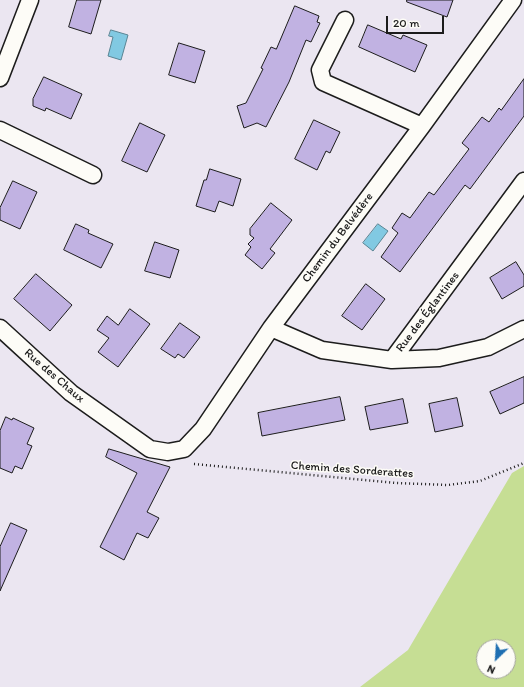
<!DOCTYPE html>
<html>
<head>
<meta charset="utf-8">
<style>
  body { margin:0 }
  #map { position:relative; width:524px; height:687px; overflow:hidden; background:#ebe6f1; font-family:Itim,sans-serif }
  canvas { display:block }
  .north { position:absolute; left:476px; top:639px; width:40px; height:40px; box-sizing:border-box; background:#fdfcf7; border:1px solid #a3a29f; border-radius:50%; rotate:205deg; font-size:11px; font-weight:700; line-height:16px; text-align:center; color:#1c1c1c }
  .north::after { content:''; display:block; margin:auto; width:14px; height:18px; background:#1f6fb2; clip-path:polygon(50% 0,100% 100%,50% 72%,0 100%) }
  .scale { position:absolute; left:386px; top:16px; width:58px; height:18px; box-sizing:border-box; border:2px solid #1c1c1c; border-top:0; padding-left:5px; font-size:12px; line-height:14px; white-space:nowrap; color:#1c1c1c; -webkit-text-stroke:3px #fdfcf7; paint-order:stroke }
</style>
</head>
<body>
<div id="map">
<canvas width="524" height="687"></canvas>
<div class="north">N</div>
<div class="scale">20 m</div>
</div>
<script>
const context = document.querySelector('canvas').getContext('2d');
context.lineJoin = 'round';
function fillPath(path, color) { context.fillStyle = color; context.fill(path, 'evenodd'); }
function stroke(path, color, width, dash) { context.strokeStyle = color; context.lineWidth = width; context.lineCap = dash ? 'butt' : 'round'; context.setLineDash(dash || []); context.stroke(path); }
function drawText(font, color, halo, rows, align = 'center') {
  context.font = font + ' Itim,sans-serif'; context.lineWidth = 3; context.setLineDash([]); context.textBaseline = 'middle'; context.strokeStyle = halo; context.fillStyle = color; for (const [text, x, y, turn = 0] of rows) {
    context.save(); context.translate(x, y); context.rotate((+turn || 0) * Math.PI / 180); context.textAlign = isNaN(turn) ? turn : align; if (halo) context.strokeText(text, 0, 0); context.fillText(text, 0, 0); context.restore();
  }
}
fillPath(new Path2D(`
  M 524,466 L 524,687 L 360,687 L 408,650 L 512,473 ZM 484,647 L 508,647 L 508,671 L 484,671 Z`), '#c6de94');
const water = new Path2D(`
  M 111,30 L 128,35 L 121,60 L 108,56 L 113,37 L 109,36 Z
  M 378,224 L 388,231 L 373,251 L 363,243 Z`);
fillPath(water, '#81c9e2');
stroke(water, '#598493', 1);
const building = new Path2D(`
  M 77,0 L 101,0 L 91,34 L 69,27 Z
  M 407,0 L 453,0 L 447,17 L 407,2 Z
  M 295,6 L 319,16 L 317,22 L 320,23 L 311,42 L 306,40 L 289,82 L 266,127 L 257,123 L 244,128 L 237,106 L 246,103 L 263,69 L 261,68 L 271,47 L 276,49 Z
  M 368,25 L 401,39 L 403,35 L 427,45 L 415,72 L 359,47 Z
  M 179,43 L 205,51 L 195,83 L 169,75 Z
  M 44,77 L 82,94 L 71,119 L 46,108 L 45,111 L 33,106 L 33,99 Z
  M 524,79 L 524,116 L 470,189 L 465,185 L 400,272 L 381,257 L 398,233 L 392,228 L 402,213 L 410,218 L 429,192 L 434,195 L 469,149 L 462,143 L 482,117 L 489,122 L 499,108 L 501,110 Z
  M 314,120 L 340,132 L 330,153 L 326,151 L 317,170 L 295,159 Z
  M 140,123 L 165,135 L 147,172 L 122,161 Z
  M 210,169 L 241,179 L 233,206 L 219,201 L 215,212 L 196,206 L 204,180 L 206,180 Z
  M 13,181 L 37,192 L 20,229 L 0,220 L 0,208 Z
  M 271,203 L 292,220 L 270,249 L 275,253 L 262,269 L 245,255 L 251,247 L 248,244 L 254,238 L 250,235 L 250,229 Z
  M 76,224 L 89,230 L 88,233 L 113,244 L 101,268 L 64,250 Z
  M 155,242 L 179,250 L 170,278 L 145,271 Z
  M 516,262 L 524,275 L 524,286 L 502,299 L 490,278 Z
  M 36,274 L 72,305 L 50,331 L 14,299 Z
  M 366,284 L 385,299 L 362,330 L 342,316 Z
  M 130,309 L 150,324 L 118,367 L 98,352 L 109,338 L 97,330 L 107,316 L 118,325 Z
  M 180,323 L 200,337 L 184,358 L 178,354 L 175,358 L 161,349 Z
  M 524,377 L 524,403 L 500,414 L 490,392 Z
  M 340,397 L 345,420 L 262,436 L 258,413 Z
  M 457,398 L 463,426 L 435,432 L 429,404 Z
  M 403,399 L 408,423 L 370,430 L 365,407 Z
  M 6,417 L 12,420 L 13,418 L 34,428 L 27,444 L 32,446 L 22,469 L 15,466 L 12,473 L 0,468 L 0,431 Z
  M 109,449 L 170,467 L 147,512 L 159,518 L 148,538 L 137,533 L 124,560 L 100,547 L 137,473 L 106,457 Z
  M 11,523 L 27,530 L 0,591 L 0,547 Z`);
fillPath(building, '#c1b2e2');
stroke(building, '#1c1c1c', 1);
const street = new Path2D(`
  M 345,20 L 320,70 L 323,82 L 422,126
  M 0,78 L 30,0
  M 0,130 L 93,175
  M 0,328 L 71,393 L 150,449 L 168,452 L 184,449 L 203,429 L 271,328 L 422,126 L 513,0
  M 271,328 L 322,350 L 392,360 L 524,181
  M 392,360 L 439,358 L 488,347 L 524,329`);
stroke(street, '#1c1c1c', 19);
stroke(new Path2D(`
  M 194,464 L 396,483 L 448,485 L 480,481 L 524,463`), '#1c1c1c', 2.5, [1, 3]);
stroke(street, '#fdfcf7', 16);
drawText('12px', '#1c1c1c', '#fdfcf7', [
  ["Chemin du Belvédère",338,238,-53],
  ["Rue des Églantines",428,312,-53],
  ["Rue des Chaux",54,376,41],
  ["Chemin des Sorderattes",352,470,4]
]);
</script>
</body>
</html>
